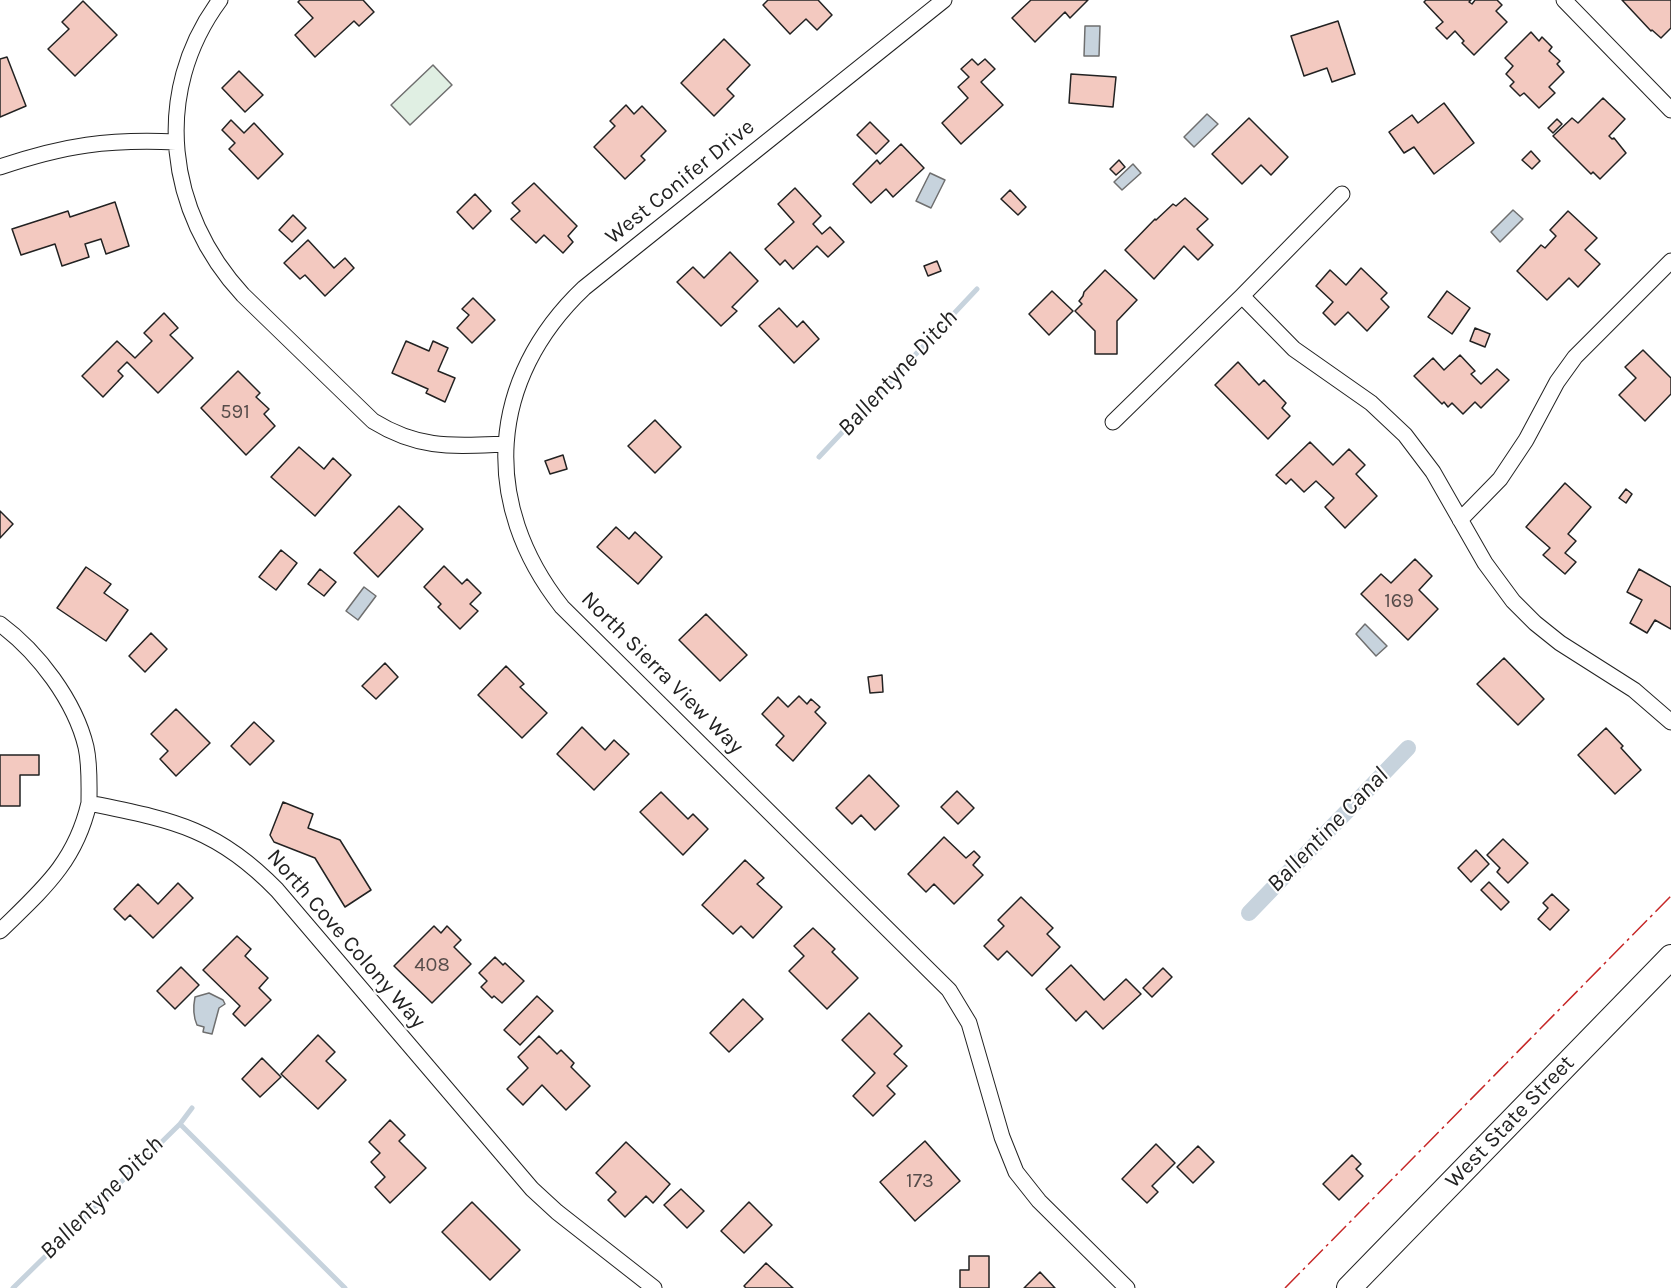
<!DOCTYPE html>
<html>
<head>
<meta charset="utf-8">
<style>
  body { margin:0 }
  canvas { display:block; background:#fff }
</style>
</head>
<body>
<canvas width="1671" height="1288"></canvas>
<script>
const context = document.querySelector('canvas').getContext('2d');
context.lineJoin = 'round';
function fillPath(path, color) { context.fillStyle = color; context.fill(path, 'evenodd'); }
function stroke(path, color, width, dash) { context.strokeStyle = color; context.lineWidth = width; context.lineCap = dash ? 'butt' : 'round'; context.setLineDash(dash || []); context.stroke(path); }
function drawText(font, color, halo, rows, align = 'center') {
  context.font = font + ' Karla,sans-serif'; context.lineWidth = 4.5; context.setLineDash([]); context.textBaseline = 'middle'; context.strokeStyle = halo; context.fillStyle = color; for (const [text, x, y, turn = 0] of rows) {
    context.save(); context.translate(x, y); context.rotate((+turn || 0) * Math.PI / 180); context.textAlign = isNaN(turn) ? turn : align; if (halo) context.strokeText(text, 0, 0); context.fillText(text, 0, 0); context.restore();
  }
}
const green = new Path2D(`
  M 433,65 L 452,85 L 410,125 L 391,105 Z`);
fillPath(green, '#e0efe3');
stroke(green, '#6f6f6f', 1.5);
const water = new Path2D(`
  M 1085,26 L 1100,26 L 1099,56 L 1084,56 Z
  M 1207,114 L 1218,124 L 1194,147 L 1184,137 Z
  M 1133,164 L 1141,173 L 1122,190 L 1114,182 Z
  M 930,173 L 945,180 L 931,208 L 916,201 Z
  M 1513,210 L 1523,219 L 1500,242 L 1491,232 Z
  M 364,587 L 376,596 L 358,620 L 346,611 Z
  M 1365,624 L 1387,646 L 1376,656 L 1356,634 Z
  M 209,993 L 223,1000 L 225,1004 L 219,1008 L 212,1034 L 203,1032 L 204,1027 L 197,1025 C 193,1016 193,1007 195,997 Z`);
fillPath(water, '#c7d3dd');
stroke(water, '#6f6f6f', 1.5);
stroke(new Path2D(`
  M 819,457 L 977,289
  M 180,1124 L 345,1288
  M 13,1288 L 180,1124 L 192,1108`), '#c7d3dd', 5);
stroke(new Path2D(`
  M 1249,913 L 1408,748`), '#c7d3dd', 16);
const building = new Path2D(`
  M 300,0 L 363,0 L 374,12 L 359,26 L 354,21 L 315,57 L 295,35 L 313,18 L 298,2 Z
  M 768,0 L 818,0 L 832,15 L 817,30 L 806,19 L 790,34 L 763,5 Z
  M 1031,0 L 1088,0 L 1070,18 L 1065,12 L 1035,42 L 1012,18 Z
  M 1426,0 L 1471,0 L 1469,2 L 1472,4 L 1475,0 L 1497,0 L 1502,5 L 1496,11 L 1507,22 L 1474,55 L 1462,43 L 1464,41 L 1455,31 L 1447,39 L 1436,28 L 1443,22 L 1424,2 Z
  M 1622,0 L 1671,0 L 1671,28 L 1661,38 L 1652,30 L 1651,31 Z
  M 83,1 L 117,35 L 75,76 L 48,49 L 69,29 L 62,22 Z
  M 1338,21 L 1355,74 L 1332,82 L 1327,68 L 1304,76 L 1291,36 Z
  M 1531,32 L 1539,41 L 1542,37 L 1552,47 L 1549,51 L 1560,61 L 1557,64 L 1564,72 L 1549,87 L 1555,93 L 1539,108 L 1524,93 L 1520,96 L 1510,86 L 1514,82 L 1506,74 L 1513,66 L 1505,58 Z
  M 724,39 L 750,65 L 727,89 L 734,96 L 714,116 L 681,83 Z
  M 7,57 L 26,106 L 0,117 L 0,59 Z
  M 972,59 L 978,65 L 985,59 L 995,69 L 981,82 L 1003,105 L 961,144 L 942,123 L 968,98 L 958,87 L 969,77 L 961,69 Z
  M 239,71 L 263,95 L 245,112 L 222,88 Z
  M 1071,74 L 1116,77 L 1113,107 L 1069,103 Z
  M 1603,98 L 1625,119 L 1609,136 L 1612,139 L 1614,138 L 1626,153 L 1600,179 L 1593,172 L 1591,174 L 1553,136 L 1572,118 L 1578,123 Z
  M 1444,103 L 1474,143 L 1434,174 L 1414,147 L 1404,153 L 1389,132 L 1412,115 L 1418,123 Z
  M 626,105 L 634,114 L 642,106 L 666,131 L 641,156 L 645,160 L 625,179 L 594,147 L 615,126 L 610,121 Z
  M 1249,118 L 1288,157 L 1271,175 L 1261,165 L 1242,184 L 1212,154 Z
  M 1557,119 L 1562,124 L 1553,133 L 1548,128 Z
  M 231,120 L 244,133 L 254,123 L 283,154 L 258,179 L 229,149 L 235,143 L 222,130 Z
  M 870,122 L 889,141 L 876,154 L 857,135 Z
  M 901,144 L 924,168 L 893,197 L 886,189 L 871,203 L 853,184 L 877,160 L 880,164 Z
  M 1531,151 L 1540,161 L 1532,169 L 1522,160 Z
  M 1119,160 L 1125,167 L 1116,175 L 1110,169 Z
  M 534,183 L 577,226 L 568,236 L 573,242 L 563,253 L 544,235 L 536,243 L 511,219 L 520,211 L 512,203 Z
  M 795,188 L 821,216 L 813,224 L 822,234 L 830,227 L 844,242 L 828,257 L 817,246 L 793,269 L 785,260 L 780,265 L 765,249 L 794,222 L 778,204 Z
  M 1010,190 L 1026,207 L 1018,215 L 1001,199 Z
  M 475,194 L 491,211 L 473,229 L 457,212 Z
  M 1185,198 L 1208,219 L 1197,229 L 1213,245 L 1198,260 L 1184,246 L 1154,279 L 1125,250 L 1155,219 L 1156,220 L 1173,204 L 1176,206 Z
  M 115,202 L 129,246 L 106,254 L 101,239 L 85,244 L 89,257 L 62,266 L 55,244 L 21,255 L 12,229 L 68,211 L 70,217 Z
  M 1568,211 L 1597,238 L 1585,250 L 1600,264 L 1578,287 L 1569,278 L 1547,300 L 1517,271 L 1541,245 L 1545,248 L 1556,236 L 1550,230 Z
  M 293,215 L 306,228 L 292,242 L 279,230 Z
  M 308,240 L 334,268 L 345,258 L 354,268 L 325,296 L 305,275 L 300,279 L 284,263 Z
  M 730,252 L 758,281 L 732,307 L 737,311 L 721,326 L 677,282 L 693,267 L 704,278 Z
  M 937,261 L 941,271 L 928,276 L 924,266 Z
  M 1361,268 L 1387,293 L 1381,299 L 1389,307 L 1367,331 L 1348,312 L 1335,325 L 1323,313 L 1333,302 L 1316,286 L 1330,270 L 1346,285 Z
  M 1105,270 L 1137,300 L 1117,321 L 1117,354 L 1095,354 L 1095,331 L 1075,311 L 1082,304 L 1079,301 L 1083,296 L 1084,292 Z
  M 1052,291 L 1073,311 L 1049,335 L 1029,314 Z
  M 1447,291 L 1470,308 L 1452,334 L 1428,317 Z
  M 473,298 L 495,320 L 472,343 L 457,328 L 469,315 L 462,309 Z
  M 779,308 L 797,327 L 803,321 L 819,339 L 794,363 L 759,326 Z
  M 164,313 L 178,328 L 170,335 L 193,358 L 158,393 L 127,362 L 118,371 L 123,376 L 103,397 L 82,376 L 117,341 L 135,358 L 152,341 L 144,333 Z
  M 1475,328 L 1490,334 L 1485,347 L 1470,341 Z
  M 406,341 L 429,351 L 433,341 L 448,348 L 438,371 L 455,378 L 445,402 L 426,393 L 428,389 L 392,373 Z
  M 1643,350 L 1671,378 L 1671,394 L 1645,421 L 1619,395 L 1636,378 L 1625,367 Z
  M 1460,355 L 1475,371 L 1471,374 L 1481,384 L 1497,369 L 1509,380 L 1481,408 L 1475,402 L 1463,414 L 1452,403 L 1448,407 L 1444,402 L 1442,404 L 1414,376 L 1433,358 L 1444,370 Z
  M 1238,362 L 1259,385 L 1264,380 L 1286,403 L 1282,408 L 1290,416 L 1268,439 L 1215,385 Z
  M 238,371 L 260,393 L 256,397 L 269,409 L 264,414 L 275,426 L 246,455 L 201,408 Z
  M 655,420 L 681,447 L 655,473 L 628,446 Z
  M 1310,442 L 1333,465 L 1349,449 L 1365,465 L 1356,474 L 1377,496 L 1345,528 L 1325,507 L 1334,498 L 1316,481 L 1304,492 L 1291,479 L 1286,484 L 1276,475 Z
  M 299,447 L 324,469 L 333,458 L 351,475 L 315,516 L 271,477 Z
  M 563,455 L 567,469 L 550,474 L 545,461 Z
  M 1565,483 L 1591,507 L 1568,534 L 1576,541 L 1565,553 L 1576,562 L 1565,574 L 1543,555 L 1550,548 L 1526,527 Z
  M 1626,489 L 1632,494 L 1626,503 L 1619,498 Z
  M 399,506 L 423,529 L 378,577 L 354,553 Z
  M 0,511 L 13,524 L 0,538 Z
  M 616,527 L 629,539 L 635,532 L 662,557 L 638,584 L 597,547 Z
  M 281,550 L 297,563 L 276,590 L 259,577 Z
  M 1415,559 L 1432,576 L 1419,590 L 1438,609 L 1408,640 L 1361,594 L 1381,574 L 1391,583 Z
  M 444,566 L 462,584 L 467,579 L 481,593 L 470,604 L 478,611 L 460,629 L 438,607 L 441,604 L 424,587 Z
  M 86,567 L 111,584 L 104,593 L 128,610 L 106,641 L 57,608 Z
  M 320,569 L 336,582 L 324,596 L 308,584 Z
  M 1639,569 L 1671,587 L 1671,629 L 1655,620 L 1647,633 L 1630,623 L 1642,600 L 1627,592 Z
  M 706,614 L 747,655 L 720,681 L 679,640 Z
  M 151,633 L 167,649 L 145,672 L 129,656 Z
  M 1504,658 L 1544,699 L 1518,725 L 1477,684 Z
  M 385,663 L 398,677 L 376,699 L 362,686 Z
  M 506,666 L 524,684 L 520,687 L 547,713 L 522,738 L 478,695 Z
  M 882,675 L 883,692 L 870,693 L 868,677 Z
  M 799,696 L 807,704 L 811,699 L 820,707 L 815,712 L 826,723 L 793,761 L 776,745 L 784,736 L 762,714 L 778,697 L 788,707 Z
  M 176,709 L 210,743 L 176,776 L 160,759 L 168,751 L 151,734 Z
  M 254,722 L 274,741 L 250,765 L 231,746 Z
  M 582,727 L 605,750 L 614,740 L 629,754 L 594,790 L 557,754 Z
  M 1606,728 L 1623,746 L 1621,748 L 1641,770 L 1615,794 L 1578,755 Z
  M 0,755 L 39,755 L 39,775 L 20,775 L 20,806 L 0,806 Z
  M 869,775 L 899,806 L 875,830 L 861,815 L 852,824 L 836,808 Z
  M 957,791 L 974,808 L 958,824 L 941,807 Z
  M 661,792 L 688,819 L 693,814 L 708,829 L 683,855 L 640,812 Z
  M 283,802 L 313,814 L 308,828 L 340,840 L 371,890 L 345,907 L 315,858 L 274,842 L 270,835 Z
  M 944,837 L 966,858 L 974,851 L 980,857 L 973,865 L 983,875 L 954,904 L 934,884 L 926,892 L 908,874 Z
  M 1503,839 L 1528,863 L 1508,883 L 1497,872 L 1500,868 L 1487,855 Z
  M 1476,850 L 1489,864 L 1471,882 L 1458,868 Z
  M 745,860 L 764,878 L 757,884 L 782,907 L 753,938 L 741,926 L 733,934 L 702,905 Z
  M 1489,882 L 1509,902 L 1501,910 L 1481,890 Z
  M 178,883 L 193,898 L 153,938 L 130,915 L 125,920 L 114,909 L 138,884 L 158,904 Z
  M 1552,894 L 1569,910 L 1550,930 L 1538,919 L 1548,908 L 1543,903 Z
  M 1021,897 L 1053,928 L 1047,934 L 1060,947 L 1032,976 L 1007,951 L 998,960 L 984,946 L 1004,926 L 998,920 Z
  M 434,926 L 441,933 L 447,926 L 461,940 L 454,947 L 471,964 L 432,1003 L 394,966 Z
  M 813,928 L 835,949 L 832,952 L 858,978 L 827,1009 L 789,971 L 804,956 L 794,946 Z
  M 237,936 L 251,949 L 245,956 L 268,978 L 259,988 L 271,1000 L 245,1026 L 233,1014 L 240,1006 L 203,970 Z
  M 495,957 L 503,965 L 505,963 L 524,981 L 502,1003 L 494,996 L 492,998 L 481,987 L 487,981 L 479,973 Z
  M 1071,965 L 1104,1000 L 1126,979 L 1141,994 L 1103,1029 L 1086,1011 L 1076,1021 L 1046,989 Z
  M 181,967 L 199,985 L 175,1009 L 157,991 Z
  M 1163,968 L 1172,977 L 1152,997 L 1143,988 Z
  M 537,996 L 553,1011 L 520,1045 L 504,1030 Z
  M 743,999 L 763,1019 L 729,1052 L 710,1033 Z
  M 869,1013 L 902,1046 L 894,1054 L 907,1066 L 887,1086 L 895,1094 L 873,1116 L 853,1096 L 875,1073 L 842,1040 Z
  M 318,1035 L 335,1052 L 326,1061 L 346,1080 L 318,1109 L 281,1074 Z
  M 539,1036 L 557,1054 L 561,1050 L 574,1063 L 571,1067 L 590,1086 L 566,1110 L 542,1085 L 523,1105 L 507,1089 L 528,1068 L 518,1057 Z
  M 262,1058 L 281,1077 L 260,1097 L 242,1079 Z
  M 390,1120 L 405,1135 L 399,1141 L 426,1168 L 390,1203 L 375,1187 L 385,1177 L 371,1162 L 380,1153 L 369,1142 Z
  M 925,1141 L 960,1181 L 915,1221 L 880,1182 Z
  M 626,1142 L 670,1184 L 653,1203 L 646,1196 L 625,1217 L 608,1200 L 616,1192 L 596,1173 Z
  M 1156,1144 L 1175,1163 L 1152,1186 L 1158,1192 L 1147,1203 L 1122,1179 Z
  M 1198,1146 L 1214,1162 L 1193,1183 L 1177,1167 Z
  M 1352,1155 L 1361,1164 L 1356,1169 L 1363,1176 L 1339,1200 L 1323,1184 Z
  M 681,1189 L 704,1211 L 687,1228 L 664,1205 Z
  M 472,1202 L 520,1250 L 490,1280 L 442,1232 Z
  M 749,1202 L 772,1225 L 744,1253 L 721,1231 Z
  M 969,1256 L 989,1256 L 989,1288 L 960,1288 L 960,1270 L 969,1270 Z
  M 766,1263 L 793,1288 L 746,1288 L 744,1286 Z
  M 1040,1272 L 1055,1288 L 1024,1288 Z`);
fillPath(building, '#f3c9c0');
stroke(building, '#222', 1.5);
const minor = new Path2D(`
  M 220,0 C 151,93 167,213 243,295 L 373,421 C 420,450 454,446 506,444
  M 944,0 L 584,288 C 488,379 480,503 562,607 L 949,990 L 969,1023 L 1002,1137 L 1016,1172 L 1039,1201 L 1127,1288
  M 1564,0 L 1671,110
  M 0,167 C 65,145 108,139 176,142
  M 1242,296 L 1294,349 L 1371,403 L 1405,435 L 1433,472 L 1485,563 L 1513,601 L 1535,623 L 1560,643 L 1634,690 L 1671,722
  M 1113,422 L 1242,296 L 1342,194
  M 1460,520 L 1500,479 L 1526,440 L 1557,382 L 1575,357 L 1671,261
  M 0,624 C 38,652 75,701 86,747 C 90,765 89,784 89,803 C 171,820 216,827 277,890 L 532,1189 L 557,1212 L 654,1288
  M 0,931 C 42,890 75,863 89,803`);
const primary = new Path2D(`
  M 1349,1288 L 1671,957`);
stroke(minor, '#222', 17);
stroke(primary, '#222', 26);
stroke(minor, '#fff', 15);
stroke(primary, '#fff', 24);
stroke(new Path2D(`
  M 1285,1288 L 1671,896`), '#c62828', 1.5, [21, 4.5, 3, 4.5]);
drawText('20px', '#564c4a', null, [
  ["591",235,412],
  ["169",1399,601],
  ["408",432,965],
  ["173",920,1181]
]);
drawText('22px', '#222', '#fff', [
  ["West Conifer Drive",680,182,-39],
  ["North Sierra View Way",662,673,45],
  ["North Cove Colony Way",346,939,49],
  ["West State Street",1510,1122,-46]
]);
drawText('italic 24px', '#222', '#fff', [
  ["Ballentyne Ditch",898,373,-47],
  ["Ballentine Canal",1328,830,-46],
  ["Ballentyne Ditch",102,1198,-45]
]);
</script>
</body>
</html>
